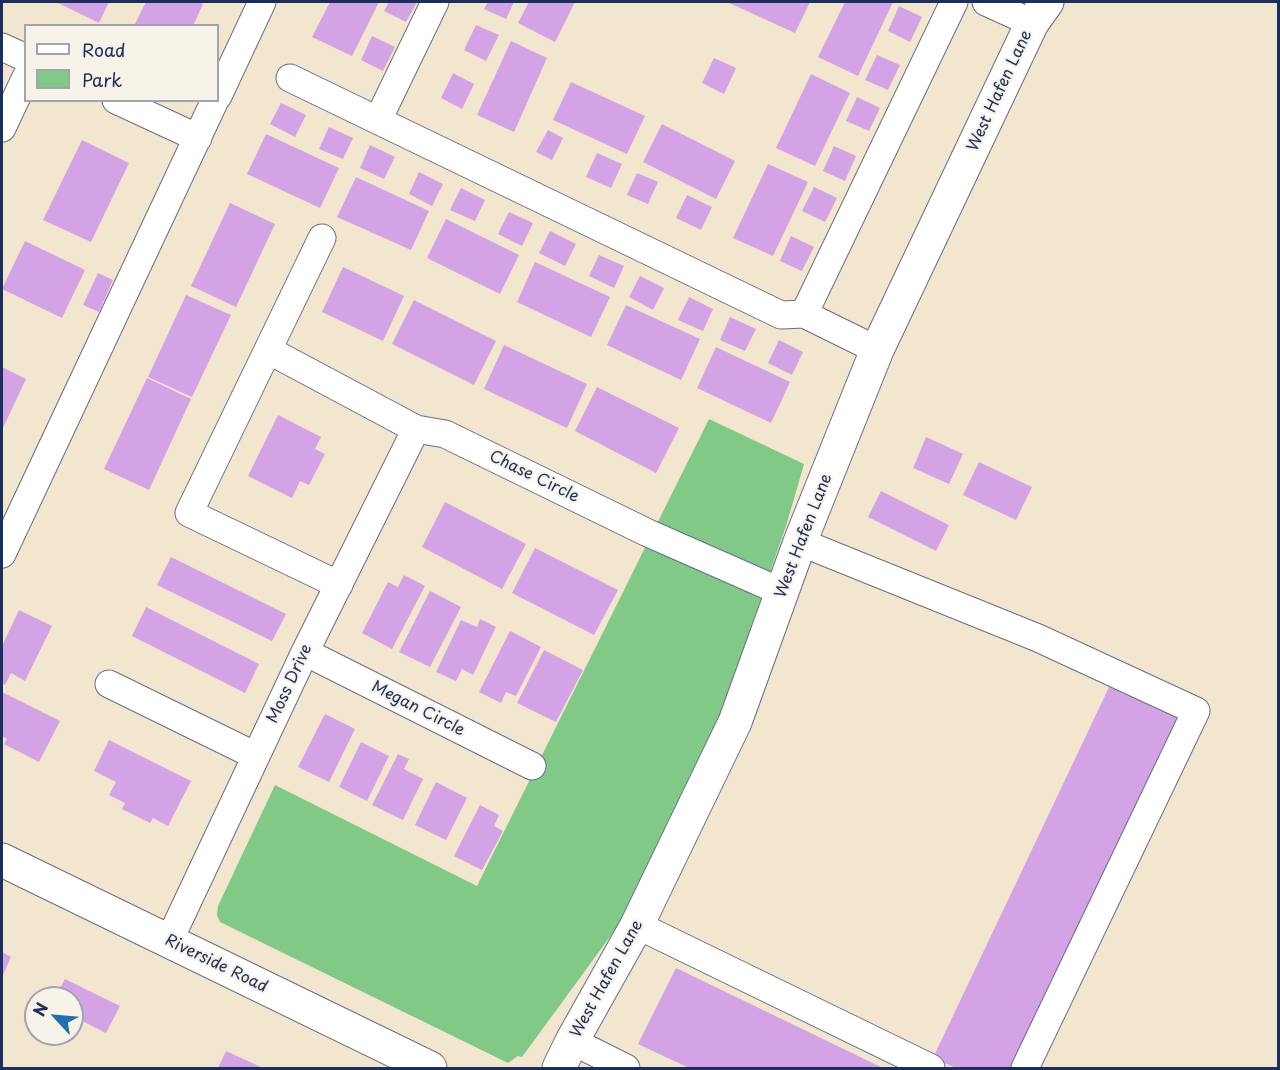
<!DOCTYPE html>
<html>
<head>
<meta charset="utf-8">
<style>
  body { margin:0 }
  #map { position:relative; width:1280px; height:1070px; overflow:hidden; background:#f2e6ce; font-family:"Playpen Sans",sans-serif }
  canvas { display:block }
  .frame { position:absolute; inset:0; border:3px solid #1b2f5e; pointer-events:none }
  .legend { position:absolute; left:24px; top:24px; width:195px; height:78px; box-sizing:border-box; background:#f7f3e8; border:2px solid #9fa5b1; margin:0; padding:8px 10px; list-style:none; font-size:18px; color:#1b2f5e }
  .legend li { display:flex; align-items:center; gap:12px; height:30px }
  .legend b { width:30px; border:2px solid #9fa5b1 }
  .north { position:absolute; left:24px; top:986px; width:60px; height:60px; box-sizing:border-box; background:#f7f3e8; border:2px solid #9fa5b1; border-radius:50%; rotate:296deg; font-size:16px; font-weight:700; line-height:24px; text-align:center; color:#1b2f5e }
  .north::after { content:''; display:block; margin:auto; width:21px; height:27px; background:#1f6fb2; clip-path:polygon(50% 0,100% 100%,50% 72%,0 100%) }
</style>
</head>
<body>
<div id="map">
<canvas width="1280" height="1070"></canvas>
<div class="frame"></div>
<ul class="legend">
<li><b style="height:8px;background:#fff"></b>Road</li>
<li><b style="height:16px;background:#80c986"></b>Park</li>
</ul>
<div class="north">N</div>
</div>
<script>
const context = document.querySelector('canvas').getContext('2d');
context.lineJoin = 'round';
function fillPath(path, color) { context.fillStyle = color; context.fill(path, 'evenodd'); }
function stroke(path, color, width, dash) { context.strokeStyle = color; context.lineWidth = width; context.lineCap = dash ? 'butt' : 'round'; context.setLineDash(dash || []); context.stroke(path); }
function drawText(font, color, halo, rows, align = 'center') {
  context.font = font + ' "Playpen Sans",sans-serif'; context.lineWidth = 4.5; context.setLineDash([]); context.textBaseline = 'middle'; context.strokeStyle = halo; context.fillStyle = color; for (const [text, x, y, turn = 0] of rows) {
    context.save(); context.translate(x, y); context.rotate((+turn || 0) * Math.PI / 180); context.textAlign = isNaN(turn) ? turn : align; if (halo) context.strokeText(text, 0, 0); context.fillText(text, 0, 0); context.restore();
  }
}
fillPath(new Path2D(`
  M 709,419 L 804,464 L 786,526 L 721,713 L 631,908 L 522,1057 L 518,1056 L 508,1063 L 220,922 L 217,915 L 218,906 L 275,785 L 477,886 Z`), '#80c986');
fillPath(new Path2D(`
  M 56,2 L 109,2 L 99,23 Z
  M 146,2 L 198,2 L 203,4 L 193,26 L 134,26 Z
  M 330,2 L 379,2 L 352,56 L 312,37 Z
  M 389,2 L 417,2 L 406,22 L 384,11 Z
  M 488,2 L 514,2 L 506,19 L 484,9 Z
  M 529,2 L 575,2 L 555,42 L 518,23 Z
  M 727,2 L 810,2 L 795,33 Z
  M 845,2 L 893,2 L 858,76 L 818,57 Z
  M 899,6 L 922,17 L 910,42 L 888,31 Z
  M 476,25 L 499,35 L 486,61 L 464,50 Z
  M 372,36 L 395,47 L 383,71 L 361,60 Z
  M 511,41 L 547,58 L 514,132 L 477,115 Z
  M 877,55 L 900,65 L 888,90 L 865,80 Z
  M 714,58 L 736,68 L 724,94 L 702,83 Z
  M 453,73 L 474,84 L 462,109 L 441,98 Z
  M 811,74 L 850,93 L 815,166 L 776,148 Z
  M 571,82 L 645,116 L 627,154 L 553,120 Z
  M 857,97 L 880,108 L 869,131 L 846,121 Z
  M 281,103 L 306,115 L 295,137 L 270,124 Z
  M 662,124 L 735,161 L 716,199 L 643,162 Z
  M 329,127 L 353,138 L 343,159 L 319,149 Z
  M 548,130 L 563,138 L 552,160 L 536,152 Z
  M 266,134 L 339,168 L 320,208 L 247,174 Z
  M 82,140 L 129,163 L 91,242 L 43,220 Z
  M 370,145 L 395,157 L 384,179 L 360,168 Z
  M 834,146 L 856,156 L 845,181 L 823,171 Z
  M 597,153 L 622,164 L 611,188 L 586,177 Z
  M 768,164 L 808,182 L 773,256 L 733,238 Z
  M 419,172 L 443,184 L 432,206 L 409,194 Z
  M 637,173 L 658,182 L 648,204 L 627,195 Z
  M 356,177 L 429,211 L 411,250 L 337,217 Z
  M 814,187 L 837,198 L 825,222 L 802,211 Z
  M 461,188 L 485,200 L 475,221 L 450,210 Z
  M 687,195 L 712,207 L 701,230 L 676,218 Z
  M 230,203 L 275,224 L 236,307 L 191,286 Z
  M 509,212 L 533,223 L 522,246 L 498,234 Z
  M 446,219 L 519,255 L 500,294 L 427,258 Z
  M 550,231 L 576,244 L 565,266 L 539,253 Z
  M 791,236 L 814,247 L 802,271 L 780,261 Z
  M 25,241 L 85,270 L 62,318 L 2,289 Z
  M 599,255 L 624,266 L 614,288 L 589,276 Z
  M 535,262 L 610,297 L 591,337 L 517,302 Z
  M 343,267 L 404,296 L 383,341 L 322,312 Z
  M 98,273 L 113,280 L 99,312 L 83,305 Z
  M 640,276 L 664,288 L 653,310 L 629,297 Z
  M 186,295 L 231,315 L 192,397 L 148,377 Z
  M 689,297 L 713,309 L 703,331 L 678,320 Z
  M 414,300 L 496,341 L 474,385 L 392,344 Z
  M 626,305 L 700,339 L 681,380 L 607,345 Z
  M 730,317 L 756,329 L 745,351 L 720,340 Z
  M 779,340 L 803,352 L 792,375 L 768,363 Z
  M 504,345 L 587,384 L 567,428 L 484,389 Z
  M 716,347 L 790,382 L 771,423 L 697,388 Z
  M 2,367 L 26,379 L 2,430 Z
  M 147,378 L 191,399 L 149,490 L 104,469 Z
  M 597,387 L 679,428 L 656,473 L 575,431 Z
  M 278,415 L 321,437 L 315,449 L 325,454 L 309,485 L 300,481 L 292,498 L 248,476 Z
  M 926,437 L 963,454 L 949,484 L 913,468 Z
  M 979,462 L 1032,487 L 1016,520 L 963,495 Z
  M 881,491 L 949,525 L 936,551 L 868,517 Z
  M 445,502 L 526,544 L 502,589 L 422,547 Z
  M 535,548 L 618,590 L 594,635 L 512,593 Z
  M 171,557 L 286,614 L 272,641 L 157,585 Z
  M 404,575 L 425,586 L 392,649 L 362,633 L 388,582 L 398,587 Z
  M 430,591 L 461,607 L 430,667 L 399,652 Z
  M 146,607 L 259,664 L 245,693 L 132,636 Z
  M 19,610 L 52,626 L 25,681 L 11,673 L 5,685 L 2,683 L 2,646 Z
  M 480,619 L 496,627 L 473,675 L 462,669 L 456,681 L 436,672 L 461,620 L 477,627 Z
  M 510,631 L 541,647 L 516,696 L 506,692 L 501,703 L 479,692 Z
  M 544,650 L 583,670 L 556,722 L 517,703 Z
  M 1111,683 L 1179,715 L 1012,1068 L 956,1068 L 933,1058 Z
  M 2,692 L 60,721 L 39,762 L 4,744 L 7,739 L 2,736 Z
  M 325,714 L 355,729 L 329,782 L 298,767 Z
  M 109,740 L 191,781 L 168,826 L 153,818 L 150,823 L 122,809 L 125,803 L 109,795 L 116,782 L 94,771 Z
  M 361,742 L 389,756 L 367,801 L 339,787 Z
  M 398,754 L 409,759 L 404,769 L 423,779 L 403,820 L 372,805 Z
  M 436,782 L 467,798 L 446,840 L 415,825 Z
  M 480,805 L 499,815 L 494,826 L 503,831 L 482,870 L 454,856 Z
  M 2,952 L 11,957 L 2,977 Z
  M 676,968 L 883,1068 L 689,1068 L 638,1044 Z
  M 65,979 L 120,1006 L 106,1033 L 72,1016 L 72,998 L 55,998 Z
  M 226,1051 L 263,1068 L 218,1068 Z`), '#d3a3e6');
const minor = new Path2D(`
  M 986,2 L 1032,23
  M 2,47 L 26,58
  M 290,78 L 781,315 L 804,314 L 877,350
  M 218,96 L 262,2
  M 116,100 L 198,138
  M 378,120 L 435,2
  M 2,128 L 26,77
  M 322,238 L 189,513 L 339,585
  M 804,314 L 954,2
  M 268,350 L 416,429 L 445,434 L 648,533 L 782,592
  M 800,542 L 1038,638 L 1196,711 L 1025,1068
  M 2,554 L 215,100
  M 305,652 L 532,766
  M 109,684 L 256,756
  M 637,925 L 931,1068
  M 169,941 L 305,652 L 416,429
  M 572,1041 L 626,1068`);
const major = new Path2D(`
  M 2,860 L 430,1068
  M 559,1068 L 572,1041 L 637,925 L 735,722 L 800,542 L 877,350 L 1032,23 L 1047,2`);
stroke(minor, '#666f85', 29);
stroke(major, '#666f85', 35);
stroke(minor, '#fff', 27);
stroke(major, '#fff', 33);
drawText('16px', '#1b2f5e', '#f7f3e8', [
  ["West Hafen Lane",1000,91,-65],
  ["Chase Circle",534,477,26],
  ["West Hafen Lane",804,536,-69],
  ["Moss Drive",290,684,-65],
  ["Megan Circle",418,709,27],
  ["Riverside Road",216,964,26],
  ["West Hafen Lane",607,979,-61]
]);
</script>
</body>
</html>
